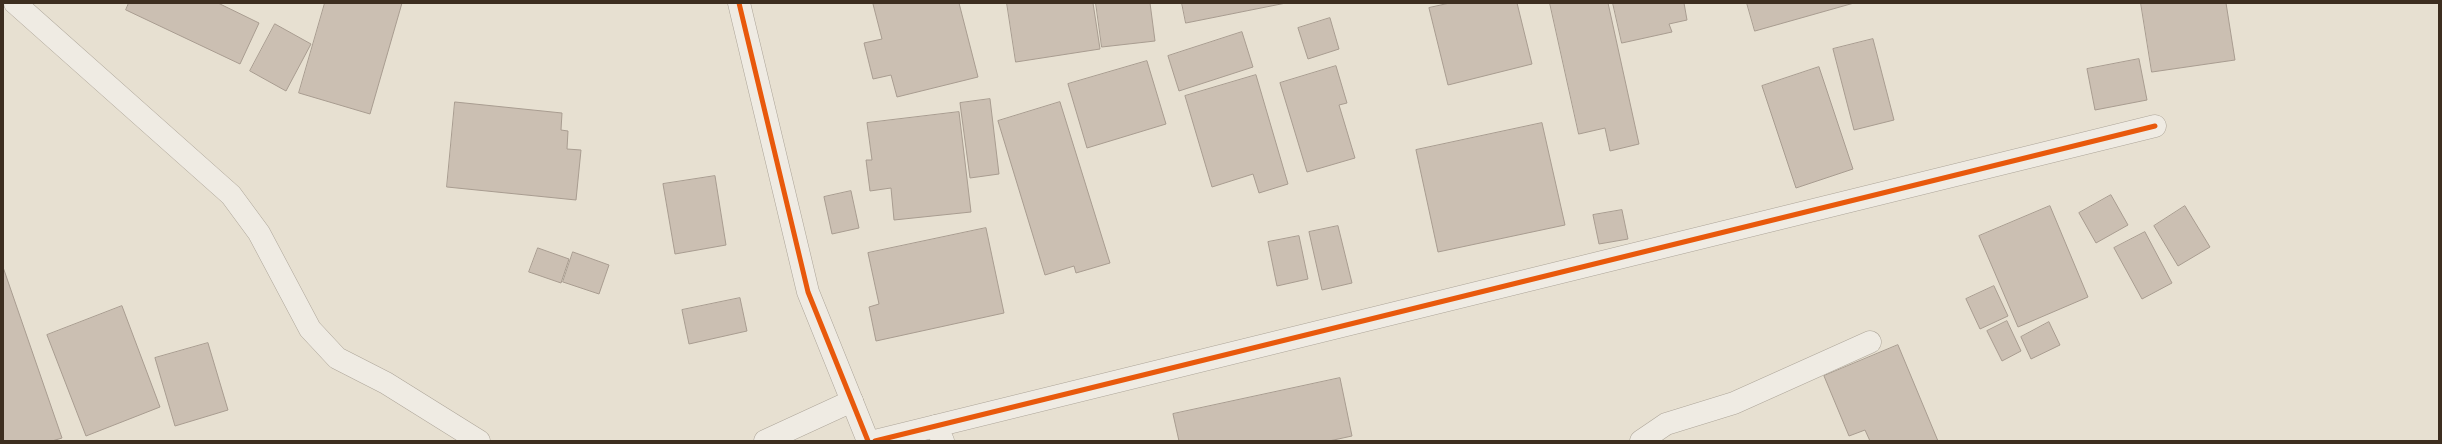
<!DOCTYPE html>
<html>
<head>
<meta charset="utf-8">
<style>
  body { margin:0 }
  #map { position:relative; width:2442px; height:444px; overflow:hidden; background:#e7e0d1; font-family:"Zilla Slab",serif }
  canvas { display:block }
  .frame { position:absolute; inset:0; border:4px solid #3d2e20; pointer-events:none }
</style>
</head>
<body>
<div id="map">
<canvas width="2442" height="444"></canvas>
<div class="frame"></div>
</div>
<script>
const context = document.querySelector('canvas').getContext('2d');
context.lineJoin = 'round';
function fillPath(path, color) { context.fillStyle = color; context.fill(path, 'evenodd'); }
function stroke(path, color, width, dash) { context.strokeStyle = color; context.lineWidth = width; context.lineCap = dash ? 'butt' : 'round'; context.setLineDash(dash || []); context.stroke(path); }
const building = new Path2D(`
  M 129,3 L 218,3 L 259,23 L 240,64 L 126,10 Z
  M 325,3 L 402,3 L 370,114 L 299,93 Z
  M 959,3 L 978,77 L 897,97 L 891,75 L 873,79 L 864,43 L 882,39 L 873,4 Z
  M 1007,3 L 1093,3 L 1100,49 L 1016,62 Z
  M 1096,3 L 1150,3 L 1155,41 L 1102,47 Z
  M 1182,3 L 1286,3 L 1186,23 Z
  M 1450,3 L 1517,3 L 1532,64 L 1448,85 L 1429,8 Z
  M 1550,3 L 1608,3 L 1639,144 L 1610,151 L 1605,128 L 1579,134 Z
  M 1613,3 L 1684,3 L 1687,20 L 1669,24 L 1672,32 L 1622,43 Z
  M 1747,3 L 1854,3 L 1755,31 Z
  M 2141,3 L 2226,3 L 2235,60 L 2152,72 Z
  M 1330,18 L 1339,49 L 1308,59 L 1298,28 Z
  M 275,24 L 311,44 L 286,91 L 250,71 Z
  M 1242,32 L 1253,67 L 1179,91 L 1168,56 Z
  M 1873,39 L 1894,120 L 1854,130 L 1833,49 Z
  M 2139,59 L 2147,100 L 2095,110 L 2087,69 Z
  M 1147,61 L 1166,124 L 1087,148 L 1068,84 Z
  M 1336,66 L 1347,103 L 1339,105 L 1355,158 L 1307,172 L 1280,83 Z
  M 1819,67 L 1853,169 L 1796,188 L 1762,86 Z
  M 1256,75 L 1288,184 L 1259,193 L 1253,174 L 1212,187 L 1185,96 Z
  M 990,99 L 999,174 L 970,178 L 960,103 Z
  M 455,102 L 562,113 L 561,130 L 568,131 L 567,149 L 581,150 L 576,200 L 447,187 Z
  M 1060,102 L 1110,263 L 1076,273 L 1074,266 L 1045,275 L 998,121 Z
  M 959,112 L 971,212 L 894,220 L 891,188 L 870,191 L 866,160 L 872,160 L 867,123 Z
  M 1542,123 L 1565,225 L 1438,252 L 1416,150 Z
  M 715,176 L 726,245 L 675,254 L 663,184 Z
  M 851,191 L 859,228 L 832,234 L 824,197 Z
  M 2111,195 L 2128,225 L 2096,243 L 2079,213 Z
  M 2050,206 L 2088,297 L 2018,327 L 1979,236 Z
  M 2185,206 L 2210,247 L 2178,266 L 2154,226 Z
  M 1622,210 L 1628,239 L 1599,244 L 1593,215 Z
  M 1338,226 L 1352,283 L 1322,290 L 1309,232 Z
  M 986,228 L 1004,313 L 876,341 L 869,307 L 879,304 L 868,253 Z
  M 2145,232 L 2172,283 L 2142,299 L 2114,248 Z
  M 1299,236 L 1308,279 L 1277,286 L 1268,242 Z
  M 538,248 L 569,259 L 561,283 L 529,272 Z
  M 573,252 L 609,265 L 599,294 L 563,282 Z
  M 3,267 L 62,438 L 52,441 L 3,441 Z
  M 1994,286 L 2008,316 L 1980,329 L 1966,299 Z
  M 740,298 L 747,331 L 689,344 L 682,310 Z
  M 122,306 L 160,407 L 86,436 L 47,335 Z
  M 2007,321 L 2021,351 L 2002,361 L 1987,331 Z
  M 2049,322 L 2060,345 L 2031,359 L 2021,337 Z
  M 208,343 L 228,410 L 175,426 L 155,358 Z
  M 1898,345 L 1938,441 L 1870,441 L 1865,430 L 1849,436 L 1824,376 Z
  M 1340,378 L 1352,436 L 1329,441 L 1179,441 L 1173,414 Z`);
fillPath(building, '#cbbfb2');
stroke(building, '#a89c90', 1);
const lane = new Path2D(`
  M 15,3 L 231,195 L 259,233 L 310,329 L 337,358 L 386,383 L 479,441
  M 936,426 L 943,441
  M 765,441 L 852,401
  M 1641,441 L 1666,424 L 1734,403 L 1870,342`);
const street = new Path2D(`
  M 739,3 L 808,292 L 868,441
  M 875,441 L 2155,126`);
stroke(lane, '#ada599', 23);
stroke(street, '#ada599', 23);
stroke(lane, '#efebe3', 22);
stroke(street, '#efebe3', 22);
stroke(new Path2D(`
  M 739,3 L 808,292 L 868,441
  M 875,441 L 2155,126`), '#e8590c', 5);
</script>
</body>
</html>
